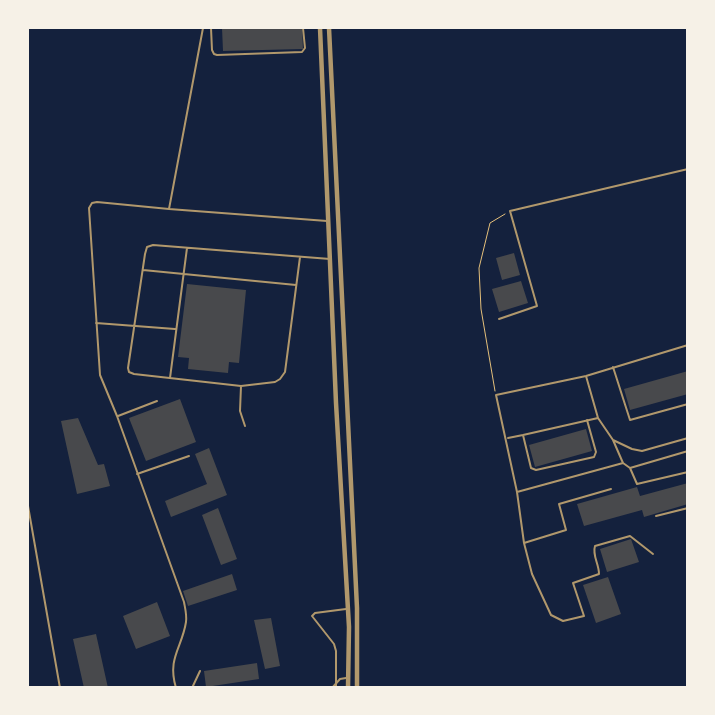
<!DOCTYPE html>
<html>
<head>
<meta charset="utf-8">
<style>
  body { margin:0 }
  #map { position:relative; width:715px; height:715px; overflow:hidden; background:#14213d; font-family:Montserrat,sans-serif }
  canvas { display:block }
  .frame { position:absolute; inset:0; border:29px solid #f6f1e7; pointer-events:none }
</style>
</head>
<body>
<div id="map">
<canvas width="715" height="715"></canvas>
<div class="frame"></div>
</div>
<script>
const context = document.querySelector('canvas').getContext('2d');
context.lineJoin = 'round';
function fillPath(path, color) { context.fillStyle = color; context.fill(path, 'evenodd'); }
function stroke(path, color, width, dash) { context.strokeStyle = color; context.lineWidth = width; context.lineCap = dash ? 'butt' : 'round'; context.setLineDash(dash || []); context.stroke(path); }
fillPath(new Path2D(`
  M 222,28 L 302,28 L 303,49 L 223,51 Z
  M 514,253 L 520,275 L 502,280 L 496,258 Z
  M 521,281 L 528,303 L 499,312 L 492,289 Z
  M 187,284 L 246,290 L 239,363 L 229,362 L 228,373 L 188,369 L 189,358 L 178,357 Z
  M 688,371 L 688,394 L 630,410 L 624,389 Z
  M 180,399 L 196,442 L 146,461 L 129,418 Z
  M 78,418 L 98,465 L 104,464 L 110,486 L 77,494 L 61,421 Z
  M 586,429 L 592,451 L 535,467 L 529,445 Z
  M 209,448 L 227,495 L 171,517 L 165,501 L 207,484 L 195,454 Z
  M 688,483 L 688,504 L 644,517 L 642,510 L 584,526 L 577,504 L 637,487 L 640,496 Z
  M 218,508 L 237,559 L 221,565 L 202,515 Z
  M 631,539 L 639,562 L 607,572 L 600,549 Z
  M 232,574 L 237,590 L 188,606 L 183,591 Z
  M 608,577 L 621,614 L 596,623 L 583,585 Z
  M 157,602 L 170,636 L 136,649 L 123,616 Z
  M 271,618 L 280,666 L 265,669 L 254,620 Z
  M 96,634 L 108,688 L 84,688 L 73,639 Z
  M 257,663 L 259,679 L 206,687 L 204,671 Z`), '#48494c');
stroke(new Path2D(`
  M 495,391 L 481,309 L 479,268 L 490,223 L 505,214`), '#e5c07b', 1);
stroke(new Path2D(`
  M 211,28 L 212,50 L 214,54 L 217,55 L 302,52 L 305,48 L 303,28
  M 169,209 L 327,221
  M 300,257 L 285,372 L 280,379 L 275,382 L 241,386 L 134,374 L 129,372 L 128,368 L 145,254 L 147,247 L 153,245 L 330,259
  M 143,270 L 296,285
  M 499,319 L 537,306 L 510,211 L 688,169
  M 96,323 L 175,329
  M 613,367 L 630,420 L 688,404
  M 586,376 L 598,418 L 613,440 L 623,463 L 630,468 L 637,484 L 688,472
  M 170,378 L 187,248
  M 241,386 L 240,411 L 245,426
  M 118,416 L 157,401
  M 587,420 L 596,452 L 594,457 L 536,470 L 531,468 L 523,435 L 598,418
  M 508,438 L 523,435
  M 613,440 L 632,449 L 642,451 L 688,438
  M 630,468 L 688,451
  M 137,474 L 189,456
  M 517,492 L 623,463
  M 28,506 L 60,688
  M 656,516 L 688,508
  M 524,543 L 566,530 L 559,504 L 611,489
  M 653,554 L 630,536 L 595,546 C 592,555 599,564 599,574 L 573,583 L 584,616 L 563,621 L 551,615 L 532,574 L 524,543 L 517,492 L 496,395 L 586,376 L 688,345
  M 176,688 C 167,658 182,648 186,622 C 187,615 185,608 184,602 L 117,416 L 100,375 L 89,208 L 92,203 L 97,202 L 169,209 L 203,28
  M 192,688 L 200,671
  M 332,688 L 340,679 L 346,678
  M 336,688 L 336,651 L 334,644 L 312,616 L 315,613 L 346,609`), '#b1986c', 2);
stroke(new Path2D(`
  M 320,28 L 336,403 L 349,627 L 348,688
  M 329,28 L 357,608 L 357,688`), '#b1986c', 4.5);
</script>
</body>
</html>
